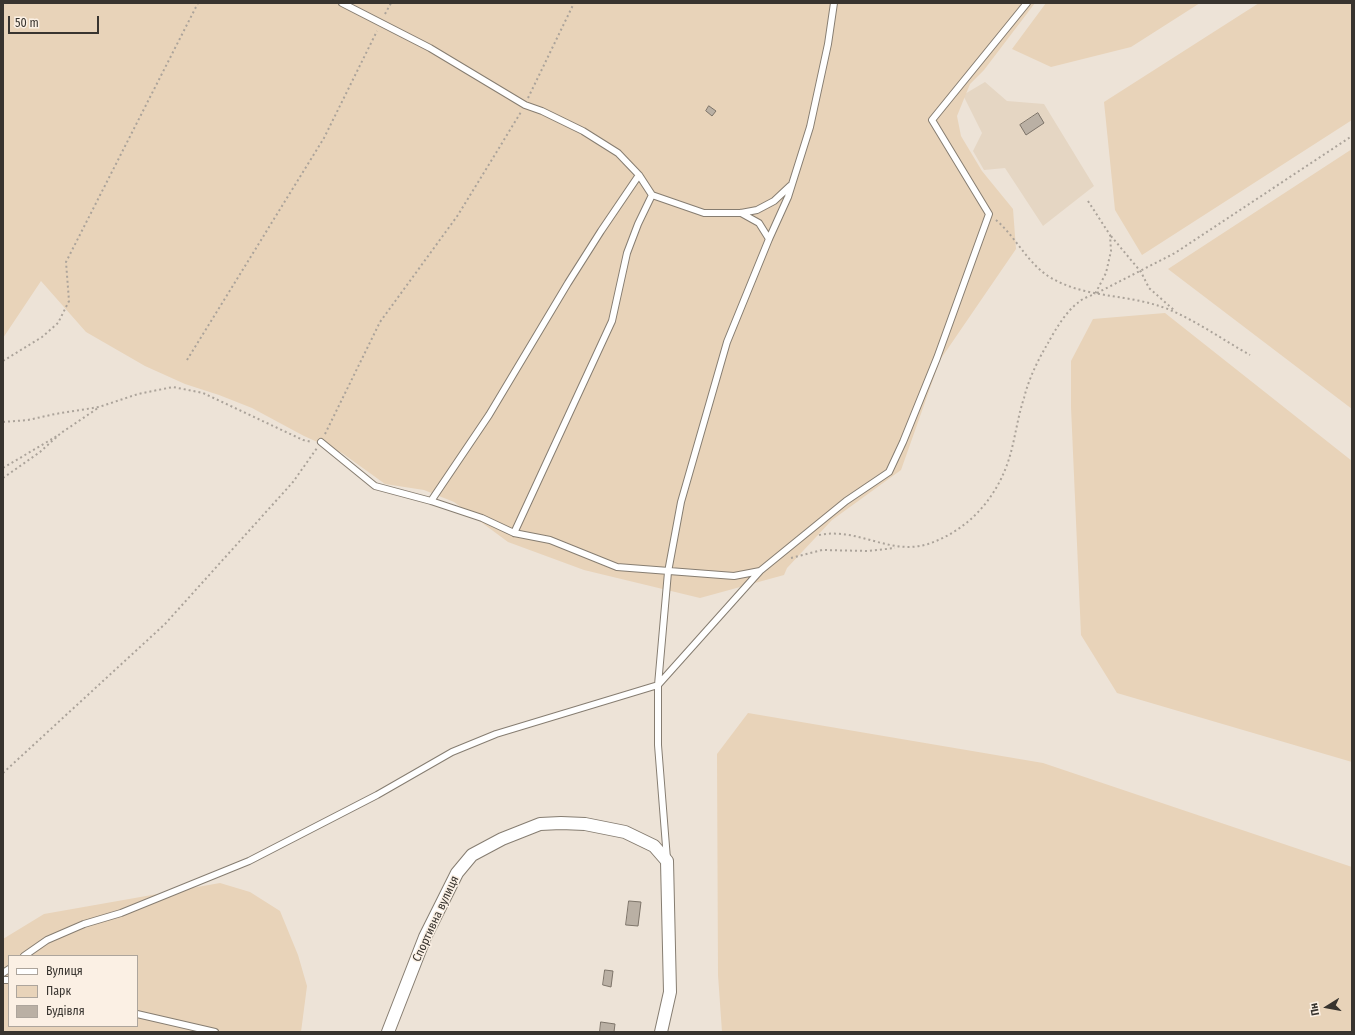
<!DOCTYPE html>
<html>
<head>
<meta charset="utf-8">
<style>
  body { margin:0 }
  #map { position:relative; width:1355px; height:1035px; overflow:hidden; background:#ede3d7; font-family:"Fira Sans Condensed",sans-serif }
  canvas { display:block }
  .frame { position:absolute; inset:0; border:4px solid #38342f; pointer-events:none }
  .legend { position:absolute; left:8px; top:955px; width:130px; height:72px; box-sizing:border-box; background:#fbf0e4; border:1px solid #ada59c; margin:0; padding:5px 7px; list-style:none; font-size:12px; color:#38342f }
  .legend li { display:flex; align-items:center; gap:8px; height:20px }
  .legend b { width:20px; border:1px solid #ada59c }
  .north { position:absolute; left:1307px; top:987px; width:40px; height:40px; -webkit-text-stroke:3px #fbf0e4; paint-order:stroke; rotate:259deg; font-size:11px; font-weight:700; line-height:16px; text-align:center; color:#38342f }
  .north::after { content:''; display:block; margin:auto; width:14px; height:18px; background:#38342f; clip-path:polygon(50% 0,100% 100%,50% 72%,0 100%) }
  .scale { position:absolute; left:8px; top:16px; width:91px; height:18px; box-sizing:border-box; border:2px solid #38342f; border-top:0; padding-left:5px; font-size:12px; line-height:14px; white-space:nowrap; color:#38342f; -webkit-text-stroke:3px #fbf0e4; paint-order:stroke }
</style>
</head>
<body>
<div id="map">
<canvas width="1355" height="1035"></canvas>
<div class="frame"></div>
<ul class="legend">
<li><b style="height:5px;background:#fff"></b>Вулиця</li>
<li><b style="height:11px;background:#e8d3b9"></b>Парк</li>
<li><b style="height:11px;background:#bab0a4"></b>Будівля</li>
</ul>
<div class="north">Пн</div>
<div class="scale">50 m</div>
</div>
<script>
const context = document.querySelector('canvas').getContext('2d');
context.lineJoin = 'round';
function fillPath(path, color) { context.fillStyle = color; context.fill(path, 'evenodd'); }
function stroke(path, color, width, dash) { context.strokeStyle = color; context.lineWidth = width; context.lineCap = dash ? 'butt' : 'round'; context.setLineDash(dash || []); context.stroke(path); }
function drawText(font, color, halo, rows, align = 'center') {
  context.font = font + ' "Fira Sans Condensed",sans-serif'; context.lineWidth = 3; context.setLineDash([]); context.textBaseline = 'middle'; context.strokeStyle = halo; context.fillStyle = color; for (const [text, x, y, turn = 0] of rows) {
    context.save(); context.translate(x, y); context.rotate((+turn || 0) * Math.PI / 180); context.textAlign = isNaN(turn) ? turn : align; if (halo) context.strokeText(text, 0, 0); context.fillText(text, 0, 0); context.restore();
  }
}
fillPath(new Path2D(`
  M 985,82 L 1007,101 L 1044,104 L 1094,186 L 1043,226 L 1005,168 L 984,170 L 973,151 L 982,133 L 963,95 Z`), '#e5d6c3');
fillPath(new Path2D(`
  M 3,3 L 1035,3 L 984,70 L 970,84 L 957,116 L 961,136 L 982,171 L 1013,209 L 1016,249 L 940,360 L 901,470 L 832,520 L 787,568 L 784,575 L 700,598 L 584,570 L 508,542 L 454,502 L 424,490 L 385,484 L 342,453 L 304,436 L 252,408 L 219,395 L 185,384 L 145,366 L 86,332 L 41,281 L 3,338 Z
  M 1046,3 L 1200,3 L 1131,47 L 1051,67 L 1012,49 Z
  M 1259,3 L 1352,3 L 1352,120 L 1142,255 L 1115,210 L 1104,102 Z
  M 1352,149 L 1352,409 L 1168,269 Z
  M 1165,313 L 1352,461 L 1352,762 L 1117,693 L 1081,635 L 1071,407 L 1071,361 L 1093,319 Z
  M 748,713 L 1043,763 L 1352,867 L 1352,1032 L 722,1032 L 718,975 L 717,754 Z
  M 220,883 L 250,892 L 280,911 L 298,955 L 307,986 L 301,1032 L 3,1032 L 3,939 L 44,914 ZM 9,956 L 137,956 L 137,1026 L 9,1026 Z`), '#e8d3b9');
const building = new Path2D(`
  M 709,106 L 716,111 L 712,116 L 706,111 Z
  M 1038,113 L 1044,123 L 1026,135 L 1020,125 Z
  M 629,901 L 641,902 L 638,926 L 626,925 Z
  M 605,970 L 613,971 L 611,987 L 603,985 Z
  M 601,1022 L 615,1024 L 614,1032 L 600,1032 Z`);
fillPath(building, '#bab0a4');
stroke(building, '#7d7469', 1);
const lane = new Path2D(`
  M 342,3 L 430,48 L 525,105 L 542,111 L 583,131 L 618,153 L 639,175 L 652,195 L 704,213 L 741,213 L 757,210 L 774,201 L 790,186
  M 741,213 L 759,223 L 769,239
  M 321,442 L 375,486 L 431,501 L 482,518 L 514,533 L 550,540 L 617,567 L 734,576 L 760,571 L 846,501 L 889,472 L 903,442 L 937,358 L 989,214 L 932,120 L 1027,3
  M 431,501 L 489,415 L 568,283 L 601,231 L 639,175
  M 514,533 L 612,321 L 627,253 L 638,224 L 652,195
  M 667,859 L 658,745 L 658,685 L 668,572 L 681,502 L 727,342 L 769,239 L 788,197 L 810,127 L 828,44 L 834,3
  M 24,956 L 47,940 L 84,924 L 121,913 L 249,861 L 377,795 L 452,752 L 496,734 L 658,685 L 760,571
  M 3,973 L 9,969
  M 3,980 L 9,980
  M 137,1014 L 215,1032`);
const street = new Path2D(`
  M 388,1032 L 425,937 L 457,873 L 472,855 L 502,839 L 540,824 L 561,823 L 585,824 L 625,832 L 654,846 L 667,861 L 670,992 L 661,1032`);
stroke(lane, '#867d71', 8);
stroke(street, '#867d71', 14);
stroke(new Path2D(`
  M 385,14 L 391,3
  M 528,98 L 574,3
  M 1088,201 L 1110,235 L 1111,251 L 1106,273 L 1095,294 L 1175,253 L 1352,136
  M 996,220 C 1015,236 1026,261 1048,276 C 1081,297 1120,294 1156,305 C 1185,313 1223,340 1250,355
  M 1111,236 L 1141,272 L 1149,288 L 1175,311
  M 187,360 L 324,138 L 377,31
  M 3,361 L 42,337 L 58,323 L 69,301 L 66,262 L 198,3
  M 3,422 L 28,420 L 55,414 L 99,407 L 138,394 L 173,387 L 203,393 L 303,440 L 312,442
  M 325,434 L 380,322 L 458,215 L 521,112
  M 3,468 L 57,436
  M 3,478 L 40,452 L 61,433 L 98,408
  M 819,535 C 858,527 890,556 928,544 C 967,531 995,500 1008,462 C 1015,441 1017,419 1024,398 C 1029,378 1038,360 1048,343 C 1055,330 1067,310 1079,302 C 1083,298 1090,296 1095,294
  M 791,558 L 822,550 L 868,551 L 895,548
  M 3,773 L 165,624 L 293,482 L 317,448`), '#aba39a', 2, [2, 3]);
stroke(lane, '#fff', 6);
stroke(street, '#fff', 12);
drawText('12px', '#38342f', '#fbf0e4', [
  ["Спортивна вулиця",436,919,-65]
]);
</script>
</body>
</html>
